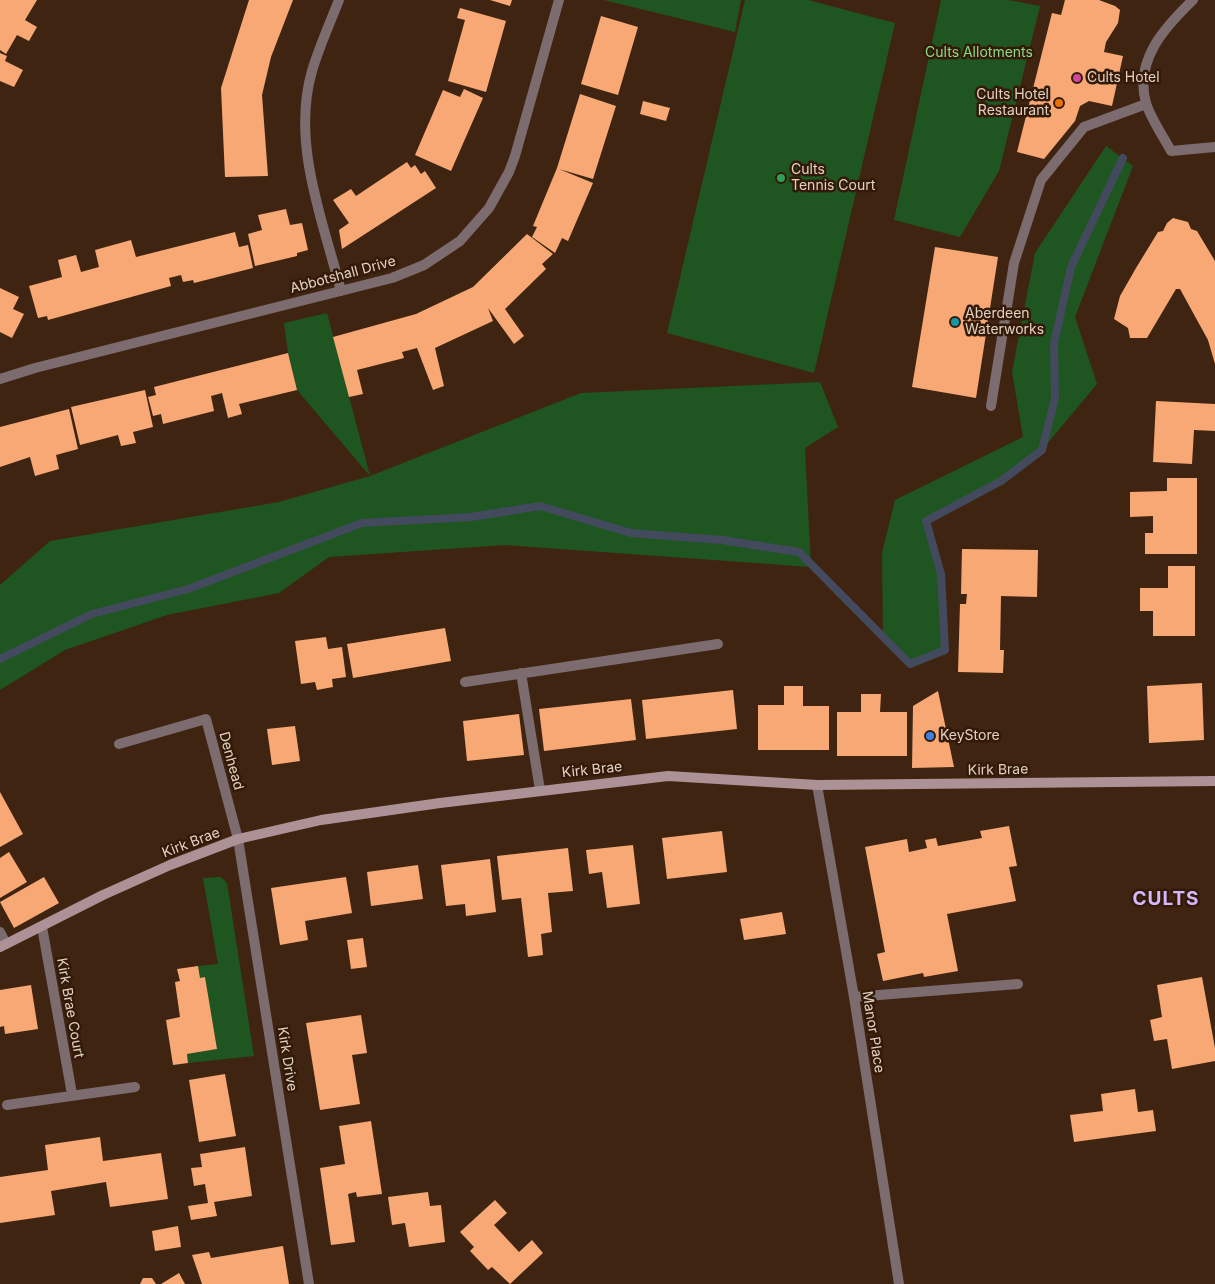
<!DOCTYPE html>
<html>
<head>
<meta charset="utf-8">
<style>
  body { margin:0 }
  canvas { display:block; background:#3e2411 }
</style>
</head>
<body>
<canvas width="1215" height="1284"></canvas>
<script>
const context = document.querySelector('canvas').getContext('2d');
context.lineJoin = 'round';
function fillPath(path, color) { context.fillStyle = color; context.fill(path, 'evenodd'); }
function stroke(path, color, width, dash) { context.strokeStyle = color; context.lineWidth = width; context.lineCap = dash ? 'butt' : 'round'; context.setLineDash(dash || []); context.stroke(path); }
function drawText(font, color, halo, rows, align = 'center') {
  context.font = font + ' Inter,sans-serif'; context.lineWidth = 5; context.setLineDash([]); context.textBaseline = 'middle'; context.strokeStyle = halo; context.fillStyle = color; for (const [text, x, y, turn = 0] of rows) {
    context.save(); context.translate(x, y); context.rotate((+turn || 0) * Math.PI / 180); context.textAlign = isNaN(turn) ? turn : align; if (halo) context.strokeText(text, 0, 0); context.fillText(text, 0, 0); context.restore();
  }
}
fillPath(new Path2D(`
  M 604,0 L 741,0 L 735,32 Z
  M 745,0 L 808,0 L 895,23 L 814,373 L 667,333 Z
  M 941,0 L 1008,0 L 1040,6 L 999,171 L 960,237 L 894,220 Z
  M 1106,146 L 1133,166 L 1075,317 L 1097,384 L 1042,450 L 1001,481 L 926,521 L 941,574 L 945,650 L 910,664 L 883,639 L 882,553 L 895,500 L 1023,437 L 1012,372 L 1035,253 Z
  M 327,313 L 370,476 L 581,393 L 820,382 L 838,427 L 805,448 L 811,567 L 505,545 L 329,557 L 279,593 L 167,615 L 65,650 L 0,690 L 0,585 L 50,541 L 279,502 L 370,476 L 297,390 L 288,353 L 284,323 Z
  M 221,877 L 227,883 L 254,1056 L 188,1063 L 187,1054 L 217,1049 L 205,978 L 200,978 L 198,966 L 218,964 L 203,878 Z`), '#1f5521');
stroke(new Path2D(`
  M 0,659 L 92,614 L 188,589 L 362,523 L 471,517 L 540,506 L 631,533 L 722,540 L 799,552 L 910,664 L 945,650 L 941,574 L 926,521 L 1001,481 L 1042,450 L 1055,398 L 1054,344 L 1071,267 L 1123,158`), '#444a5d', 8);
fillPath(new Path2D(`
  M 0,0 L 37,0 L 25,20 L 37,27 L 29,41 L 17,35 L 6,54 L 0,50 Z
  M 249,0 L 293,0 L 271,57 L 262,95 L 268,176 L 225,177 L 221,88 Z
  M 490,0 L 512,0 L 510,6 Z
  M 1065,0 L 1099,0 L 1115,6 L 1120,10 L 1118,23 L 1106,42 L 1104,52 L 1123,56 L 1112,106 L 1089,101 L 1080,106 L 1075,121 L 1044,159 L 1017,152 L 1052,13 L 1061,15 Z
  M 460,8 L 506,21 L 486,92 L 448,81 L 465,20 L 457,18 Z
  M 601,16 L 638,27 L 618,95 L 581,84 Z
  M 0,53 L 7,56 L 5,61 L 23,70 L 14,87 L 0,81 Z
  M 464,89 L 483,98 L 451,171 L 415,155 L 443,90 L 460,97 Z
  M 580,94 L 616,106 L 593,179 L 559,169 L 593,183 L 568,241 L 562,238 L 555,253 L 532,237 L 537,227 L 533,226 L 557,168 Z
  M 643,101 L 670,108 L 666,121 L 640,114 Z
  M 407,162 L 411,168 L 415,165 L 421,174 L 425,171 L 436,188 L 342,249 L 339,230 L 349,223 L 333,200 L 351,189 L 356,196 Z
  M 286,209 L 290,225 L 302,223 L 308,250 L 297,253 L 297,256 L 255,266 L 248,234 L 262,230 L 258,215 Z
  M 1173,218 L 1188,222 L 1191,229 L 1197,231 L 1215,261 L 1215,364 L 1208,340 L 1180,289 L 1176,289 L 1147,338 L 1130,338 L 1128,328 L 1114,319 L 1120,296 L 1136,268 L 1158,232 L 1163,231 L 1167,223 Z
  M 235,232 L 239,247 L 248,245 L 253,268 L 194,283 L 193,280 L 183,282 L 181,275 L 169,278 L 171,286 L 48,320 L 47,316 L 38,318 L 29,286 L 62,277 L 58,260 L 76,255 L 81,272 L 99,267 L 95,250 L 131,240 L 136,257 Z
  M 527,234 L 553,254 L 542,264 L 546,269 L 505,309 L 524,336 L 514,344 L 488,308 L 493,321 L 435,348 L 444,386 L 433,390 L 417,348 L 402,352 L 404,358 L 357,370 L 363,394 L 349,397 L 333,337 L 416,314 L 473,287 Z
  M 935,247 L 998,257 L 976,398 L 912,387 Z
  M 0,288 L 19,297 L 13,309 L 24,314 L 12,338 L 0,332 Z
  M 288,353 L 297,390 L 239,404 L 242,414 L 228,418 L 222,393 L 211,396 L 214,411 L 163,424 L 161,414 L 153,416 L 148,397 L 156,395 L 154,387 Z
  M 145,390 L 153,427 L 133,432 L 136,443 L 121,446 L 118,435 L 80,445 L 71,407 Z
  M 1156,401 L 1215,404 L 1215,431 L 1194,430 L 1192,464 L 1153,462 Z
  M 69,409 L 78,449 L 56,455 L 59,469 L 35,476 L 30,457 L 0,467 L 0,427 Z
  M 1167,478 L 1197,478 L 1197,554 L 1145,554 L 1145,533 L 1153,533 L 1153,516 L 1130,517 L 1130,492 L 1167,491 Z
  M 962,549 L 1038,550 L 1037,597 L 1001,596 L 1000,650 L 1004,650 L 1003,673 L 958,672 L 960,604 L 966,604 L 967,594 L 961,594 Z
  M 1168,566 L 1195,566 L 1195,636 L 1153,636 L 1153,611 L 1140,611 L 1140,588 L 1168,588 Z
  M 445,628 L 451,661 L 353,678 L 347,644 Z
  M 326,637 L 328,649 L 342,647 L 346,677 L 332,679 L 333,687 L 317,690 L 315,682 L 301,684 L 295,641 Z
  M 1202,683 L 1204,740 L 1149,743 L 1147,686 Z
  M 784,686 L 803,686 L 803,706 L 829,706 L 829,750 L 758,750 L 758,705 L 784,705 Z
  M 733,690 L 737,729 L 646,739 L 642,700 Z
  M 938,691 L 954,767 L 912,768 L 913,706 Z
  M 861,694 L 881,694 L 880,712 L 907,712 L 907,756 L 837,756 L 837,712 L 861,712 Z
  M 631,699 L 636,740 L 544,751 L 539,709 Z
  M 519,714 L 524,755 L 467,761 L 463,721 Z
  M 295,726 L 300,761 L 272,765 L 267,729 Z
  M 0,792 L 23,834 L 0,847 Z
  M 1009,826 L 1017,866 L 1009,867 L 1016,901 L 947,914 L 958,971 L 924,977 L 923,973 L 883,981 L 877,954 L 885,952 L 865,847 L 907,839 L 909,852 L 927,848 L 925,840 L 936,838 L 938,846 L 982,838 L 980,831 Z
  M 722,831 L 727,872 L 667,879 L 662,838 Z
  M 633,845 L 640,904 L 607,908 L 602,872 L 589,874 L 586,850 Z
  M 568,848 L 573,891 L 548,893 L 552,932 L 541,934 L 543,955 L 528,957 L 521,898 L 502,900 L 497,856 Z
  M 9,852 L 27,882 L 0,898 L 0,858 Z
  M 490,859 L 496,912 L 466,916 L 465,904 L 446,906 L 441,865 Z
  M 418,865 L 423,899 L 371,906 L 367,872 Z
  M 44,877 L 59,903 L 14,928 L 0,902 Z
  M 346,877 L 352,913 L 305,921 L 308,940 L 280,945 L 271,888 Z
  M 782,912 L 786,934 L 744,940 L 740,919 Z
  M 363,938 L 367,967 L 351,969 L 347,940 Z
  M 198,966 L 200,978 L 205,977 L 217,1049 L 187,1054 L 188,1063 L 173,1065 L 166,1020 L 180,1017 L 175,982 L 180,981 L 177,969 Z
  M 1202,977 L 1215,1048 L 1215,1061 L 1172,1069 L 1167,1039 L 1154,1041 L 1150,1020 L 1162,1017 L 1157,985 Z
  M 31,985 L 38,1029 L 5,1034 L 4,1026 L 0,1027 L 0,990 Z
  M 361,1015 L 367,1053 L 352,1055 L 360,1104 L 320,1110 L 306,1023 Z
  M 225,1074 L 236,1136 L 199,1142 L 189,1080 Z
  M 1135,1089 L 1138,1112 L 1153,1110 L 1156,1131 L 1074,1142 L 1070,1115 L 1103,1111 L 1101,1094 Z
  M 371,1121 L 382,1194 L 357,1197 L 356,1192 L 348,1194 L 355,1242 L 331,1245 L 320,1168 L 345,1164 L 339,1126 Z
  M 100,1137 L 103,1161 L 161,1153 L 168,1199 L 110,1207 L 106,1182 L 51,1191 L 55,1215 L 0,1223 L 0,1177 L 48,1170 L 45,1145 Z
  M 245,1147 L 252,1196 L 214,1202 L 217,1216 L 191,1220 L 188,1206 L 208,1203 L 205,1184 L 194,1186 L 191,1168 L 202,1167 L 200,1154 Z
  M 428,1192 L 430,1206 L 441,1205 L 445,1242 L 409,1247 L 405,1223 L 392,1225 L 388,1197 Z
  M 495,1200 L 507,1213 L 494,1225 L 519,1252 L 532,1240 L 543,1253 L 510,1284 L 492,1267 L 488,1270 L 470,1251 L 474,1247 L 460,1232 Z
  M 178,1226 L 181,1247 L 155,1251 L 152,1231 Z
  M 283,1246 L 289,1284 L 202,1284 L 192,1255 L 209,1252 L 211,1258 Z
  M 179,1273 L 185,1284 L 161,1284 Z
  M 143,1278 L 152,1278 L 156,1284 L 140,1284 Z`), '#f7a875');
stroke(new Path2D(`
  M 1193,0 C 1165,27 1134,60 1146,103 C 1151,119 1163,136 1171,151 L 1215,147
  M 991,406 L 1014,263 L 1041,180 L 1084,127 L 1146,104
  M 521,673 L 540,790
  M 465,682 L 718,644
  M 854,997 L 1018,984`), '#7d6c6f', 10);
stroke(new Path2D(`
  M 339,0 C 330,23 319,47 312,71 C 291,143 323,221 341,291
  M 0,379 L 35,368 L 392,278 L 424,265 L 460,241 L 489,208 L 509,172 L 515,156 L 559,0
  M 119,744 L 206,719 L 238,839 L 309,1284
  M 817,785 L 854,997 L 899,1284
  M 42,927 L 72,1094
  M 0,932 L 6,944
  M 7,1105 L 135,1087`), '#7d6c6f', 10);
stroke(new Path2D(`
  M 0,947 L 103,895 L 170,865 L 238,839 L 321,820 L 440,803 L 668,776 L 817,785 L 1215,781`), '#ac9196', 10);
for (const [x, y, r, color] of [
  [1077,78,5,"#d1479c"],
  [1059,103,5,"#e8710a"],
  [781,178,5,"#2e9e5b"],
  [955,322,5,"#0f9aa8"],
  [930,736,5,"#3f7fe0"]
]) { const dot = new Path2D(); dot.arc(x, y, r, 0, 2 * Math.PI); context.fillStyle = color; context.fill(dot); stroke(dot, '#331a07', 2); }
drawText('14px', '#88dd87', '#331a07', [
  ["Cults Allotments",979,53]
]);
drawText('14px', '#e2d0c5', '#331a07', [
  ["Cults Hotel",1087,78],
  ["Cults Hotel",1049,95,"right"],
  ["Restaurant",1049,111,"right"],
  ["Cults",791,170],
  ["Tennis Court",791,186],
  ["Aberdeen",965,314],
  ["Waterworks",965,330],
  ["KeyStore",940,736]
], 'left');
drawText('14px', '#e2d0c5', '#331a07', [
  ["Abbotshall Drive",343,275,-15],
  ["Denhead",231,761,75],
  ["Kirk Brae",592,770,-6],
  ["Kirk Brae",998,770,-1],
  ["Kirk Brae",191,843,-21],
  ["Kirk Brae Court",70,1008,80],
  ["Manor Place",873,1032,81],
  ["Kirk Drive",287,1059,81]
]);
context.letterSpacing = '1px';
drawText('bold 19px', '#d4b8fd', '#331a07', [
  ["CULTS",1166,899]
]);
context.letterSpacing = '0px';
</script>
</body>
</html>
